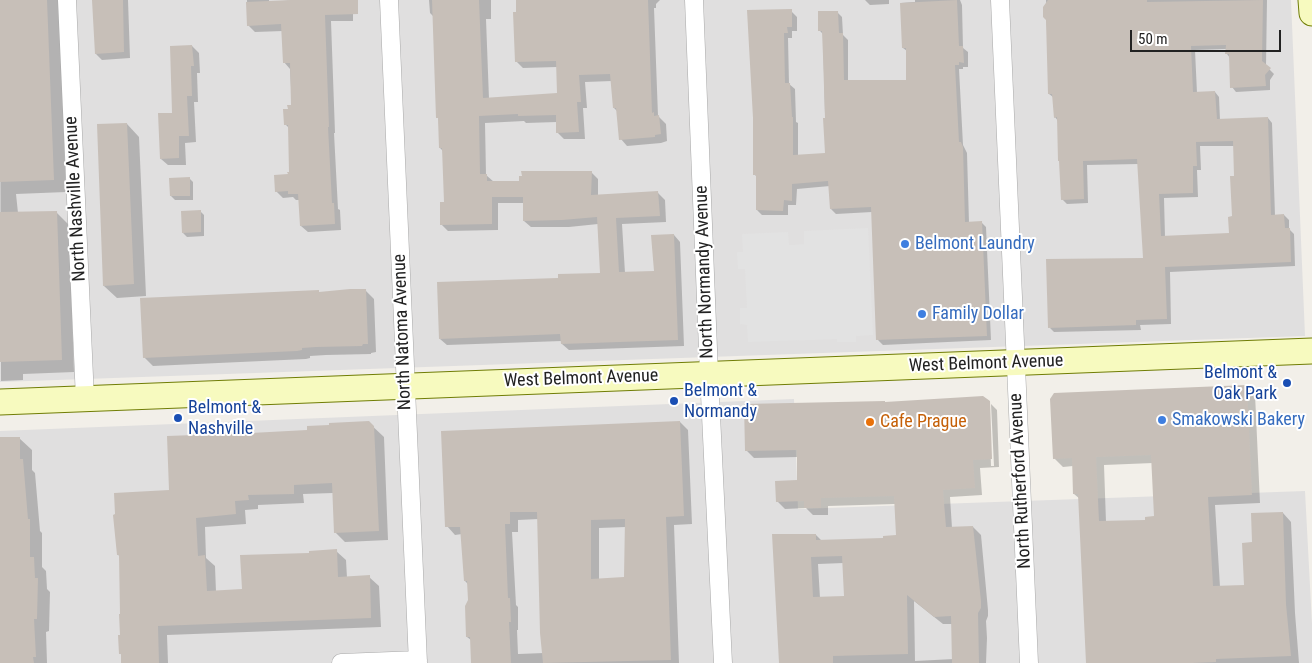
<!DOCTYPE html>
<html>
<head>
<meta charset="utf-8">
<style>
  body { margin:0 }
  #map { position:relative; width:1312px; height:663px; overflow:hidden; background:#f2efe9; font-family:"Roboto Condensed",sans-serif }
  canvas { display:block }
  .scale { position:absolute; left:1130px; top:30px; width:151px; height:22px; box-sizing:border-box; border:2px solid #222; border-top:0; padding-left:6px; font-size:15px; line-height:18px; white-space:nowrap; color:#222; -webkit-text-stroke:4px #fff; paint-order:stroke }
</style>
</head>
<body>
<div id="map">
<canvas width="1312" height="663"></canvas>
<div class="scale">50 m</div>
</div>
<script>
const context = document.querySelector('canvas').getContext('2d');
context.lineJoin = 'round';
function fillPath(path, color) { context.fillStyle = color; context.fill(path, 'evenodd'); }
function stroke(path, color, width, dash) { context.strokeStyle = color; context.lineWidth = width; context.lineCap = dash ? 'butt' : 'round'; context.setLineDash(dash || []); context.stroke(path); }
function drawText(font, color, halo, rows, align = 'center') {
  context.font = font + ' "Roboto Condensed",sans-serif'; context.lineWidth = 4; context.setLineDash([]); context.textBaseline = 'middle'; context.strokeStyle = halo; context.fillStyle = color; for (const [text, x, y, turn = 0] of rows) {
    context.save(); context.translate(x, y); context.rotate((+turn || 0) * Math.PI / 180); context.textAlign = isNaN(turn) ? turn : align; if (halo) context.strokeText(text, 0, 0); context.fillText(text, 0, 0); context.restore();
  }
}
fillPath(new Path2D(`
  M 0,0 L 1291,0 L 1305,336 L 0,382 Z
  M 794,399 L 798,509 L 1305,491 L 1312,624 L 1312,663 L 0,663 L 0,431 Z`), '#e0dfdf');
fillPath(new Path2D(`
  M 868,228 L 873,335 L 856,336 L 856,342 L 837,342 L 837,339 L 748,342 L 747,325 L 740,324 L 740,308 L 747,308 L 745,269 L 738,269 L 737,252 L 743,252 L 742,234 L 788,232 L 789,245 L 804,244 L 804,231 Z`), '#e2e2e2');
fillPath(new Path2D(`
  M 0,0 L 59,0 L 66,192 L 16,194 L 18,213 L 56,212 L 69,225 L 74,372 L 23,374 L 23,380 L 1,381 Z
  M 94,0 L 128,0 L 130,58 L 102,60 L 96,54 Z
  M 247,0 L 269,0 L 269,2 L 298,0 L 353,0 L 353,21 L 331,21 L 335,133 L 334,133 L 338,209 L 340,210 L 341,230 L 308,232 L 301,226 L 300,200 L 296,200 L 293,197 L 283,198 L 276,191 L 290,173 L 289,128 L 285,124 L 289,110 L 292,106 L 290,69 L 284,62 L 283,31 L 255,32 L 248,25 Z
  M 429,0 L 491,0 L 491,19 L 486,19 L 489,99 L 558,94 L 557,67 L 523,68 L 516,61 L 517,0 L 660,0 L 656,4 L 656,8 L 654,8 L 658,116 L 666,124 L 667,141 L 661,143 L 627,146 L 621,139 L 618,112 L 614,108 L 612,81 L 585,82 L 587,108 L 583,108 L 585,139 L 564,139 L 557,132 L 557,122 L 526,123 L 524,121 L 485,123 L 486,175 L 494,182 L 520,182 L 591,172 L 598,179 L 598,196 L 658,193 L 665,200 L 666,222 L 622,224 L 625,273 L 656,272 L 674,235 L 680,242 L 684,346 L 569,350 L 562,344 L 562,341 L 447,345 L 440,339 L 560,279 L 601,274 L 598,224 L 569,227 L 531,227 L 524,221 L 524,203 L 498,203 L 498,230 L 448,231 L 441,224 L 445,203 L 444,152 L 440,148 L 434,17 L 430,13 Z
  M 865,0 L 889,0 L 889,4 L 870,5 Z
  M 915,0 L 960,0 L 962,5 L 963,48 L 968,52 L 968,67 L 963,67 L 963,69 L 959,69 L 963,145 L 967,153 L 969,223 L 981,222 L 986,227 L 991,340 L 883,345 L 878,340 L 872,212 L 836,214 L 831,209 L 830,186 L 797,189 L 796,205 L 788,205 L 788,215 L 762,215 L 757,210 L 757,177 L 755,175 L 754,118 L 749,12 L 792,12 L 797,17 L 797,31 L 792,31 L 792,38 L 788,38 L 789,84 L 795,89 L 796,122 L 798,123 L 798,156 L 826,154 L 823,34 L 820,31 L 837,12 L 842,17 L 843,35 L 848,40 L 848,82 L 907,82 L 907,51 L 903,48 L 901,3 L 915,2 Z
  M 1046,0 L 1267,0 L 1266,66 L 1274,74 L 1270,80 L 1270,90 L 1236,92 L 1232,87 L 1230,58 L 1227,54 L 1227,49 L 1195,50 L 1197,93 L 1215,92 L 1219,97 L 1220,120 L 1268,118 L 1272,123 L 1275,216 L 1284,215 L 1289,220 L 1289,229 L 1294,234 L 1295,266 L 1170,272 L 1171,324 L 1140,325 L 1141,330 L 1054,332 L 1050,328 L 1144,260 L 1139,164 L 1087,165 L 1088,203 L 1067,204 L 1062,199 L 1058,121 L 1055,117 L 1053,97 L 1049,94 ZM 1200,146 L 1234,146 L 1234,218 L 1230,234 L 1165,237 L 1164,198 L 1198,197 L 1197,170 L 1201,170 Z
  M 192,46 L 199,53 L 200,73 L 197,73 L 198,102 L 194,102 L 196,142 L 185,143 L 186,165 L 168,165 L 161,159 Z
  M 127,124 L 139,137 L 146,296 L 117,298 L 104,286 Z
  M 189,178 L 193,182 L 193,200 L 175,200 L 171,196 Z
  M 200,211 L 204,215 L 204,236 L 187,237 L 183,233 Z
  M 365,290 L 374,299 L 376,352 L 371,353 L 371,354 L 326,355 L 310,356 L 310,358 L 306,359 L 153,366 L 144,357 Z
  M 1247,386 L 1255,394 L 1260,503 L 1215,505 L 1220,587 L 1246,586 L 1253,544 L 1283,513 L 1291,522 L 1295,613 L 1299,663 L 1087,663 L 1080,499 L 1074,494 L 1073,466 L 1063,467 L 1054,458 ZM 1153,463 L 1156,517 L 1146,521 L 1106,522 L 1104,465 Z
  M 989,403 L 991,466 L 994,466 L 991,404 L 997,410 L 999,467 L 980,468 L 982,495 L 950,497 L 952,528 L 973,527 L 981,535 L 988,610 L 988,616 L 986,621 L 987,638 L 986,663 L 780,663 L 816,535 L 822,541 L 884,539 L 897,537 L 895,504 L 828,506 L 828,515 L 813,515 L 806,508 L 785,509 L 777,501 L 798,482 L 798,457 L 754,458 L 746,450 ZM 844,563 L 846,597 L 820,598 L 818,564 ZM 914,601 L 943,624 L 952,624 L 954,659 L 915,661 Z
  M 368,422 L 384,437 L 388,540 L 345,542 L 335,532 L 333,493 L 303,494 L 304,503 L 258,505 L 258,509 L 245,510 L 246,524 L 205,527 L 206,558 L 215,566 L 216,592 L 243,590 L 310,554 L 336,551 L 346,560 L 347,578 L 369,577 L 379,586 L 381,627 L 167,635 L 168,663 L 123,663 L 122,656 L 120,653 L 122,636 L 120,556 L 118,555 L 171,492 L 308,431 Z
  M 680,422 L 688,430 L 692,524 L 674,525 L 679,663 L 472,663 L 471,640 L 467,637 L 469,600 L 468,584 L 465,581 L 462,534 L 455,535 L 447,526 ZM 539,519 L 544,653 L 518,654 L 517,630 L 518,630 L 518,607 L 516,605 L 512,532 L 518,532 L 518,520 ZM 626,527 L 626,579 L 599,580 L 599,528 Z
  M 19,438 L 32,450 L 32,470 L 35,473 L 40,531 L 42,533 L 42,567 L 46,571 L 47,589 L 50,592 L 49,631 L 46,632 L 47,663 L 0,663 L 0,439 Z`), '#0003');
fillPath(new Path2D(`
  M 0,0 L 47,0 L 54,180 L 0,182 Z
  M 92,0 L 123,0 L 124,52 L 95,54 Z
  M 291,0 L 358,0 L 358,14 L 325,15 L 329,127 L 328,127 L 332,203 L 334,203 L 335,224 L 300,226 L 298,194 L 288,194 L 288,191 L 275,192 L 274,175 L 288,174 L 287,172 L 289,172 L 288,125 L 284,125 L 283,109 L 288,109 L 287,105 L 291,105 L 290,63 L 283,63 L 281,24 L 247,26 L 246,2 Z
  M 432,0 L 479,0 L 483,98 L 557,93 L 556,61 L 515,62 L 513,12 L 516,12 L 516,0 L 648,0 L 652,113 L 654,112 L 654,116 L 659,115 L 661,134 L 655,135 L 655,137 L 619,140 L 616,108 L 613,108 L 610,74 L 579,75 L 581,102 L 577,102 L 579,132 L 556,133 L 556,115 L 518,116 L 518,114 L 479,116 L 480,174 L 487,174 L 487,181 L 519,181 L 519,176 L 522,176 L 521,171 L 592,171 L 591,195 L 658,191 L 660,216 L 616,218 L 619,272 L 654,271 L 651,235 L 674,234 L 678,340 L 561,344 L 560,334 L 439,339 L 437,282 L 558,278 L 558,274 L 600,273 L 597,217 L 562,220 L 523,221 L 523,197 L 492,197 L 492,224 L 440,225 L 440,202 L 444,202 L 442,148 L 439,148 L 438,118 L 436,118 Z
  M 957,0 L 959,46 L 963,46 L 964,63 L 959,62 L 959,65 L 955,65 L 959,142 L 961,142 L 963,147 L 965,222 L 982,221 L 987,336 L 876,340 L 871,207 L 830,209 L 828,181 L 792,184 L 792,201 L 784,200 L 783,211 L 756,210 L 756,175 L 753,175 L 753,118 L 747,10 L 792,9 L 792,27 L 787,27 L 788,33 L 784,33 L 785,83 L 790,83 L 792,117 L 793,117 L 793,155 L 825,153 L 823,118 L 825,118 L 823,56 L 822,31 L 818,31 L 818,11 L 838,11 L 839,33 L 843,33 L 844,80 L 906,80 L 906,48 L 902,48 L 900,3 Z
  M 1048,0 L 1147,0 L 1147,2 L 1263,0 L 1262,61 L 1271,68 L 1265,75 L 1266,86 L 1230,88 L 1229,54 L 1225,54 L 1226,45 L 1191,46 L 1193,92 L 1215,91 L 1217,119 L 1268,117 L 1271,215 L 1284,214 L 1285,228 L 1290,228 L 1291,262 L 1165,267 L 1167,319 L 1136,320 L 1136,325 L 1048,328 L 1046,259 L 1143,258 L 1137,159 L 1083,161 L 1084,199 L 1061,200 L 1059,161 L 1058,161 L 1057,117 L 1054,118 L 1052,94 L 1048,94 L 1046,20 L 1043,17 L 1043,7 ZM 1233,141 L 1234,176 L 1230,176 L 1232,216 L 1228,217 L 1229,233 L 1161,236 L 1159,194 L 1193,193 L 1193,166 L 1197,166 L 1196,142 Z
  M 192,45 L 194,66 L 191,66 L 192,96 L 187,96 L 189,136 L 179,136 L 179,158 L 160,159 L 158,113 L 172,113 L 170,46 Z
  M 127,123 L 134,284 L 103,286 L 97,124 Z
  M 190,177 L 190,196 L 170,196 L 169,178 Z
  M 201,210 L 201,232 L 182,233 L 181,211 Z
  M 57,211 L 62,360 L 0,362 L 0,212 Z
  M 350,289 L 366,289 L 368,344 L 363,344 L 362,346 L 316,347 L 302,348 L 302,350 L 297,351 L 143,358 L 140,298 L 319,290 L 319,292 Z
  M 1247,385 L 1252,495 L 1208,497 L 1213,586 L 1244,585 L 1242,543 L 1252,542 L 1251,513 L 1283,512 L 1286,604 L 1291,656 L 1216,659 L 1216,662 L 1192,663 L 1086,663 L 1078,494 L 1073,494 L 1072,458 L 1053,459 L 1050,399 L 1054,393 ZM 1151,455 L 1154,516 L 1145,517 L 1145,520 L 1099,521 L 1096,457 Z
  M 983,396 L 990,401 L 992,459 L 973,460 L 975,488 L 943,490 L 946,527 L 973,526 L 981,601 L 981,608 L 978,613 L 979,663 L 952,663 L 951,616 L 934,617 L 907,595 L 908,654 L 833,656 L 833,663 L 779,663 L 772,534 L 816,534 L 816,540 L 883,538 L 883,536 L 896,535 L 894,496 L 821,498 L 821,508 L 804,508 L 804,501 L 776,502 L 775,481 L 797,480 L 797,450 L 745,451 L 744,404 L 885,401 L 885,402 ZM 842,556 L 844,596 L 813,597 L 811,557 Z
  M 369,421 L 374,426 L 379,531 L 334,533 L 332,483 L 294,485 L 294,494 L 248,495 L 249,500 L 235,501 L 236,514 L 196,518 L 198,556 L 205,555 L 207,591 L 242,589 L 240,555 L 309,553 L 309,551 L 337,549 L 338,577 L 370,575 L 371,618 L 158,626 L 159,663 L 121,663 L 121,654 L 119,654 L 118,635 L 120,635 L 119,614 L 120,614 L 119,555 L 117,555 L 113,515 L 115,514 L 114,493 L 169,490 L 167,436 L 195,435 L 195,436 L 307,430 L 307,426 L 329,425 L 329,423 Z
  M 680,421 L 684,516 L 666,517 L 671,660 L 543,663 L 540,633 L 537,512 L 510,512 L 510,524 L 505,524 L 508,598 L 510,598 L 511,622 L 509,622 L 511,663 L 471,663 L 470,637 L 466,637 L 465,606 L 468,600 L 467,581 L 464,581 L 460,527 L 445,527 L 441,431 ZM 625,519 L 624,577 L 591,579 L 591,520 Z
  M 0,437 L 20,437 L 20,459 L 23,459 L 28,519 L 30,519 L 30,557 L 34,557 L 35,578 L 38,578 L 37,619 L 34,619 L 36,657 L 33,657 L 34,663 L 0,663 Z`), '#c7bfb8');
const street = new Path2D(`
  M 67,0 L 85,399
  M 389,0 L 418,663
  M 694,0 L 709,374 L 723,663
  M 1000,0 L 1029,663
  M 341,663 L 418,660`);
const secondary = new Path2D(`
  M 1311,0 L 1312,13
  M 0,402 L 1312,351`);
stroke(street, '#a9a9a9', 19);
stroke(secondary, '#707d05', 27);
stroke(street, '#fff', 18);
stroke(secondary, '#f7fabf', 25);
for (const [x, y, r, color] of [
  [905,244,5,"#3f7fe0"],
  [922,314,5,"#3f7fe0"],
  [1287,383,5,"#1a4fb4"],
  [674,401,5,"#1a4fb4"],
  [178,418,5,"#1a4fb4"],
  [1162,420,5,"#3f7fe0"],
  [870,422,5,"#e8710a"]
]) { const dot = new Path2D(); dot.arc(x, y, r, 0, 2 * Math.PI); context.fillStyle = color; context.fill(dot); stroke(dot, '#fff', 2); }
drawText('18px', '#222', '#fff', [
  ["North Nashville Avenue",76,199,-93],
  ["North Normandy Avenue",705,272,-92],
  ["North Natoma Avenue",403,332,-92],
  ["West Belmont Avenue",986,364,-2],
  ["West Belmont Avenue",581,379,-2],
  ["North Rutherford Avenue",1021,481,-93]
]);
drawText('18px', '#366cbe', '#fff', [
  ["Belmont Laundry",915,244],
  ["Family Dollar",932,314],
  ["Smakowski Bakery",1172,420]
], 'left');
drawText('18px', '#164399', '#fff', [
  ["Belmont &",1277,373,"right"],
  ["Oak Park",1277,394,"right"],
  ["Belmont &",684,391],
  ["Normandy",684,412],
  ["Belmont &",188,408],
  ["Nashville",188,429]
], 'left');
drawText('18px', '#c56008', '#fff', [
  ["Cafe Prague",880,422]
], 'left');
</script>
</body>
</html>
